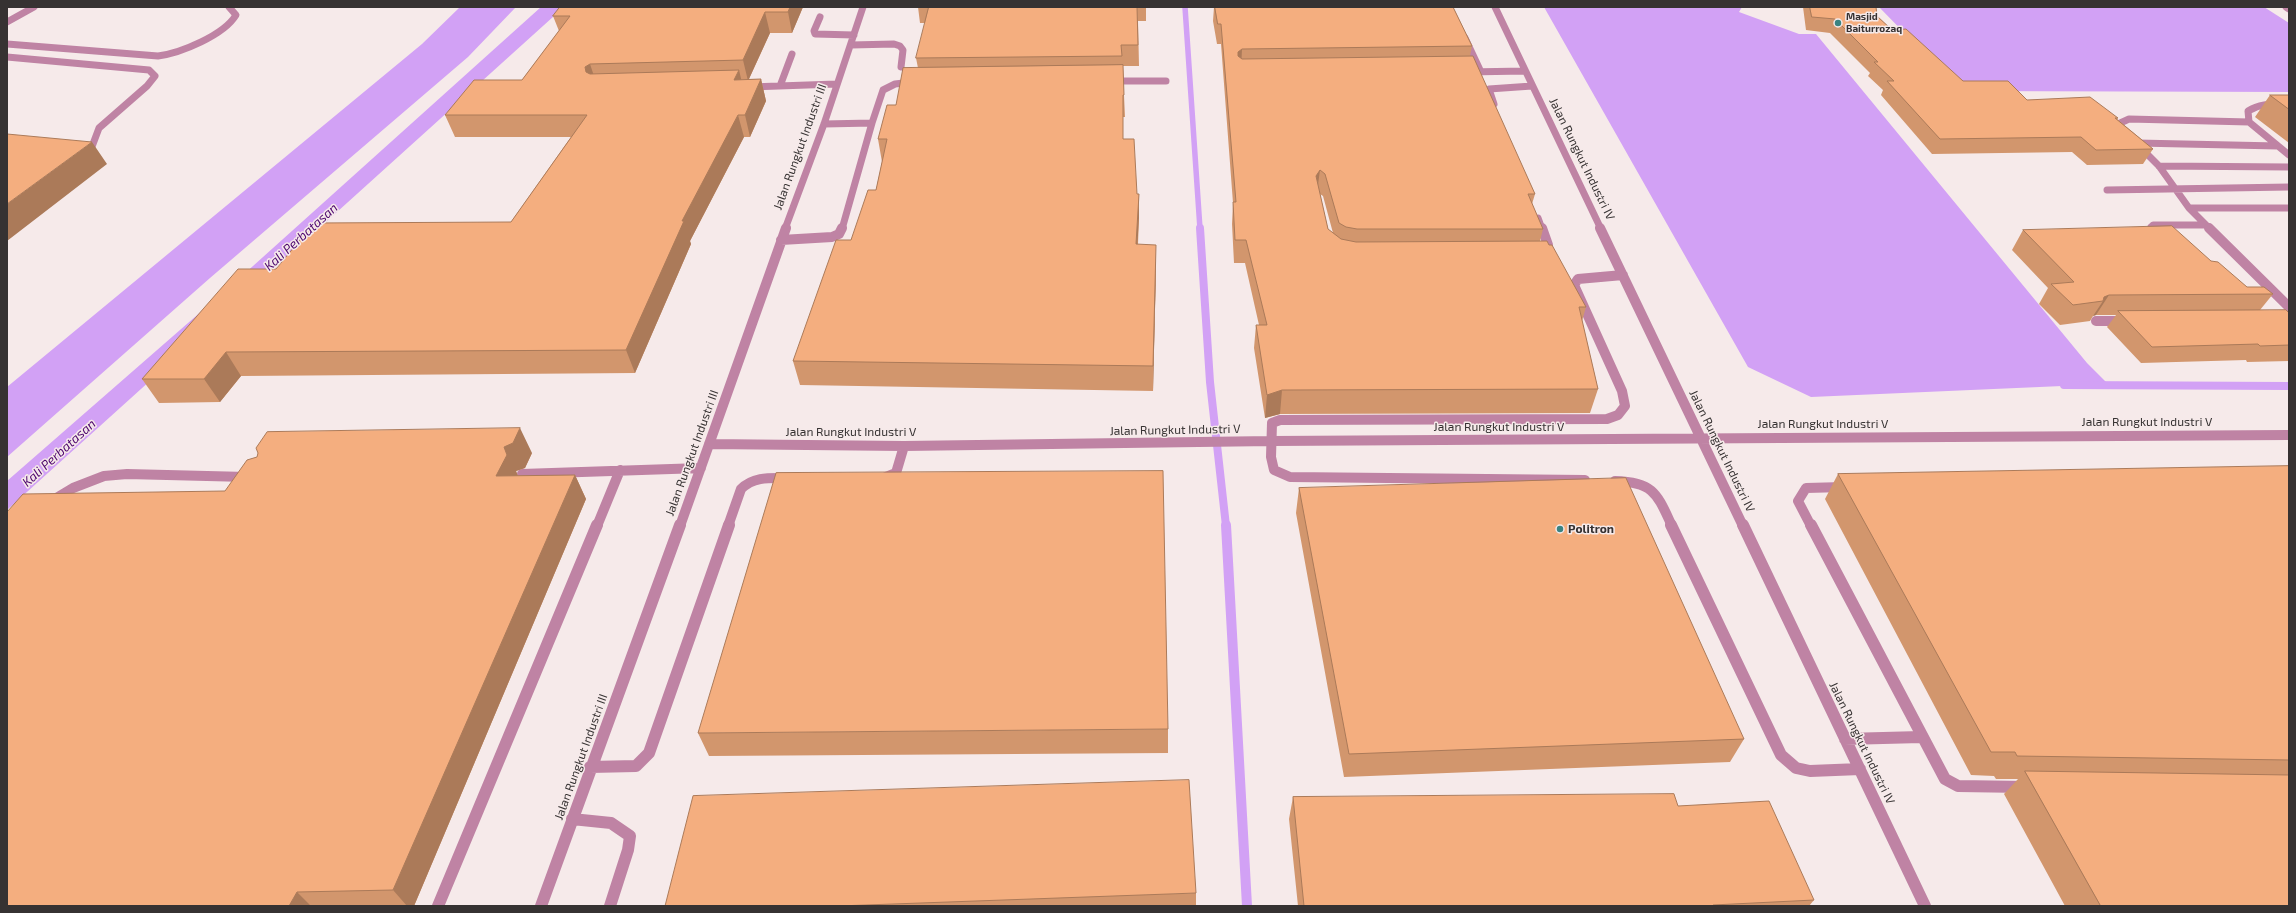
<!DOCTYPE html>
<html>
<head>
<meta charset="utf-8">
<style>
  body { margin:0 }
  #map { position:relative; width:2296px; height:913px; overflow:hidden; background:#f6eaea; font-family:"Exo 2",sans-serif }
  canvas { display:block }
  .frame { position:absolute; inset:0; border:8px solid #363232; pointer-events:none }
</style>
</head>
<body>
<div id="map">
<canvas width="2296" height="913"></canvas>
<div class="frame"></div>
</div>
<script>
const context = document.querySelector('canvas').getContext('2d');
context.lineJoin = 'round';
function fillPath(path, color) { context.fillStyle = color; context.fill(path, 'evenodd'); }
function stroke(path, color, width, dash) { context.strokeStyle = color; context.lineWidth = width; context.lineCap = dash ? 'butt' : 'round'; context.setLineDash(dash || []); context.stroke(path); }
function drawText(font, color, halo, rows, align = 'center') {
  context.font = font + ' "Exo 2",sans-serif'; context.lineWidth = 3; context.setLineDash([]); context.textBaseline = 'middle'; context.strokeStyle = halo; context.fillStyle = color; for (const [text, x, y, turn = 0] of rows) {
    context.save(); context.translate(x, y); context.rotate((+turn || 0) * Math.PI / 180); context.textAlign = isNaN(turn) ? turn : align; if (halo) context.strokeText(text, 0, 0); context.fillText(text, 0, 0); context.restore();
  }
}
fillPath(new Path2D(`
  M 460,7 L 516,7 L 468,57 L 210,278 L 7,457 L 7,387 L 422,44 Z
  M 541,7 L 564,7 L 7,510 L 7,481 L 243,275 Z
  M 1544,7 L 1742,7 L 1739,12 L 1799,34 L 1816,34 L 2087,363 L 2108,384 L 1811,397 L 1748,367 Z
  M 1879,7 L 2264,7 L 2289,23 L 2289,92 L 1961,91 Z`), '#d2a1f5');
stroke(new Path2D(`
  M 1185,7 L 1200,229`), '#d2a1f5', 5.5);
stroke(new Path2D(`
  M 1200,228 L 1210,382 L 1226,526
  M 2064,385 L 2289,386`), '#d2a1f5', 8);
stroke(new Path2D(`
  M 1226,525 L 1247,906`), '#d2a1f5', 10);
stroke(new Path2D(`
  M 1495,7 L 1601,229
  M 2286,7 L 2289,9
  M 820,17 L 814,31 L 815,34 L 854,35
  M 7,22 L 34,7
  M 1465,38 L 1481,72
  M 7,44 L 158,56 C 181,53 224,35 236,15 L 229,7
  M 851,45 L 894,44 L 900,46 L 903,50 L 901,67
  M 7,57 L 149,70 L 155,76 L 147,86 L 99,128 L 90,152
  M 1467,72 L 1525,71
  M 1110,81 L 1166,81
  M 780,86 L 792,54
  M 750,87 L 836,84
  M 1494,104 L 1489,89 L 1532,86
  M 2249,122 L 2248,111 C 2261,103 2274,104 2289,103
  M 872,123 L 883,90 L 895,84 L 912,82
  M 824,124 L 872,123 L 842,229
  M 2125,131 L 2118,124 L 2129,119 L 2249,122 L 2289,155
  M 2137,143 L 2278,146
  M 2139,146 L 2159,166 L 2189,208
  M 2159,166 L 2289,167
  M 2107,190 L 2289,187
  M 1538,218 L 1542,229
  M 785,229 L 824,124 L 863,7
  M 2152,229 L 2153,225 L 2204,225
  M 2210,229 L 2189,208 L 2289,208`), '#bf83a4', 7);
stroke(new Path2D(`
  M 1542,228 L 1548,245 L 1547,252
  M 1600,228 L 1743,526
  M 2152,228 L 2152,230 L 2158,237
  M 2209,228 L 2289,307
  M 781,240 L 832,237 L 839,234 L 842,228
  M 2096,321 L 2124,321
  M 709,444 L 904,446 L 1272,441 L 2289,435
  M 522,474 L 701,468
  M 886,477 L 896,473 L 904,446
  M 1585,480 L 1290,477 L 1274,470 L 1271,457 L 1272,423 L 1280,420 L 1607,419 L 1618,415 L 1625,406 L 1622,391 L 1574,285 L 1578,279 L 1623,275
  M 1615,481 C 1654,482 1657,494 1672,526
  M 53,500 L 73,488 L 104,476 L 127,474 L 247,477
  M 597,526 L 620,470
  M 680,526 L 786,228
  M 728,526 L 741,489 C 754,476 771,478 788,478
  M 1811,526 L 1798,501 L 1806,488 L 1844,487`), '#bf83a4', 10);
stroke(new Path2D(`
  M 1671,525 L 1781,755 L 1796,768 L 1810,771 L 1860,769
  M 1743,525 L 1925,906
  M 1811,525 L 1945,779 L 1958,786 L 2025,787
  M 1845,739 L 1921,737
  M 590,767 L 636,766 L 649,753 L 729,525
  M 572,819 L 611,823 L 630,836 L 628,850 L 610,906
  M 438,906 L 597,525
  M 541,906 L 680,525`), '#bf83a4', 12);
fillPath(new Path2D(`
  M 560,7 L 803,7 L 792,33 L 770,33 L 749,79 L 761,79 L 766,101 L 750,137 L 744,137 L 690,241 L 691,244 L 635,373 L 241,376 L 220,402 L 159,403 L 142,379 L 276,269 L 511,222 L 571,137 L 455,137 L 445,115 L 522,80 L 559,31 L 553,16 Z
  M 918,7 L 1146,7 L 1146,21 L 1138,21 L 1139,66 L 1123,66 L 1124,95 L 1125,117 L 1123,117 L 1123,139 L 1137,194 L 1139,194 L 1139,217 L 1138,244 L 1156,268 L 1153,391 L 800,385 L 793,361 L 851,240 L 876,190 L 882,162 L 878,139 L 896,105 L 918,68 L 916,58 L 925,23 L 920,23 Z
  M 1214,7 L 1453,7 L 1472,46 L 1470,56 L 1535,194 L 1532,204 L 1543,229 L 1540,241 L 1549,245 L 1586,307 L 1582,321 L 1598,389 L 1590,413 L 1280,414 L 1265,418 L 1254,348 L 1256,325 L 1259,325 L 1245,263 L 1234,263 L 1232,224 L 1233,203 L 1221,44 L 1217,44 L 1213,21 ZM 1320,194 L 1323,196 L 1333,233 L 1328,229 Z
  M 1803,7 L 1876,7 L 1877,16 L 1892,30 L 1963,81 L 2027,100 L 2118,118 L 2117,119 L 2153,149 L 2143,164 L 2087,165 L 2072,152 L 1932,154 L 1881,95 L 1883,90 L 1868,76 L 1870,73 L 1830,33 L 1806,30 Z
  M 2270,95 L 2289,95 L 2289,143 L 2255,117 Z
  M 2023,230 L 2211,261 L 2247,287 L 2273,294 L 2260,310 L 2289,313 L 2289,361 L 2247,362 L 2246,360 L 2141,363 L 2107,327 L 2116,315 L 2096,315 L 2093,316 L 2090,321 L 2060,325 L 2039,304 L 2048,288 L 2012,250 Z
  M 532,453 L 525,468 L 516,471 L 518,476 L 575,475 L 586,499 L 414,906 L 7,906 L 225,491 Z
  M 2289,466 L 2289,906 L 2065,906 L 2004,794 L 2018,779 L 1996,779 L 1994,776 L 1971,775 L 1825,499 L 1838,474 Z
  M 1299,488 L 1744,739 L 1730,762 L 1344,777 L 1296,513 Z
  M 1168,729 L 1168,753 L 709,756 L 698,733 Z
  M 1293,797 L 1678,806 L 1814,900 L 1809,906 L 1298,906 L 1289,819 Z
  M 1196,893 L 1196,906 L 665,906 Z`), '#d2966d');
fillPath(new Path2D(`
  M 790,7 L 803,7 L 792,33 L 788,12 Z
  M 765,12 L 770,33 L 748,81 L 743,60 Z
  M 1242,49 L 1241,70 L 1237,72 L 1238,52 Z
  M 590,64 L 597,85 L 586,72 L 585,67 Z
  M 739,70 L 744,91 L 734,80 Z
  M 761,79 L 766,101 L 750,137 L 745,115 Z
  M 738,115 L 744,137 L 690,241 L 691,244 L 635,373 L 626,350 L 682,221 Z
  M 92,142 L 107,164 L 7,241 L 7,204 Z
  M 1320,170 L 1317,192 L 1316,176 Z
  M 1139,194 L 1139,217 L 1136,268 L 1136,244 Z
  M 1156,245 L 1156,268 L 1153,391 L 1153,366 Z
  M 2109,295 L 2096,315 L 2093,316 L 2103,301 L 2104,297 Z
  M 226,352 L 241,376 L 220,402 L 204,379 Z
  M 1282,390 L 1280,414 L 1265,418 L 1267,395 Z
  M 520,428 L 532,453 L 525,468 L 516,471 L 519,479 L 496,476 L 504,447 Z
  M 575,475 L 586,499 L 414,906 L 407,906 L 393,890 Z
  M 297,892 L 311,906 L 289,906 Z`), '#ab7a59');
const building = new Path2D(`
  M 560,7 L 790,7 L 788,12 L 765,12 L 743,60 L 590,64 L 585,67 L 586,72 L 590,74 L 739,70 L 734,80 L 761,79 L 745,115 L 738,115 L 682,221 L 684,221 L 626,350 L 226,352 L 204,379 L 142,379 L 238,269 L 276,269 L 314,223 L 511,222 L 587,115 L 445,115 L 474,80 L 522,80 L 570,16 L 553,16 Z
  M 929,7 L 1137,7 L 1138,45 L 1121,45 L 1122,56 L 916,58 Z
  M 1215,7 L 1453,7 L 1472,46 L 1242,49 L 1238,52 L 1238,56 L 1242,59 L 1473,56 L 1535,194 L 1528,194 L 1543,229 L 1357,229 L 1346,227 L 1339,223 L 1325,174 L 1320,170 L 1316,176 L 1328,229 L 1341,239 L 1356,242 L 1547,241 L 1549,245 L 1552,245 L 1586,307 L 1579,307 L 1598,389 L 1282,390 L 1267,395 L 1256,325 L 1267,325 L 1246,240 L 1235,240 L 1233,202 L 1236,202 L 1221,24 L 1218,24 Z
  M 1810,7 L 1876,7 L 1877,16 L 1892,30 L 1906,29 L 1963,81 L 2008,81 L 2027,100 L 2090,97 L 2118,118 L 2115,118 L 2153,149 L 2096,150 L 2081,137 L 1940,139 L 1887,81 L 1894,81 L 1874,62 L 1878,62 L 1835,19 L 1812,17 Z
  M 1123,65 L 1124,95 L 1123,95 L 1123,139 L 1134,139 L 1137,194 L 1139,194 L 1136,244 L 1156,245 L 1153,366 L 793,361 L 836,240 L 851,240 L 868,190 L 876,190 L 887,139 L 878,139 L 887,105 L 896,105 L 903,68 Z
  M 2270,95 L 2289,95 L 2289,109 Z
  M 7,134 L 92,142 L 7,204 Z
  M 2172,226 L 2211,261 L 2218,262 L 2247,287 L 2264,287 L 2273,294 L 2109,295 L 2104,297 L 2103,301 L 2073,305 L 2051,284 L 2074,282 L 2023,230 Z
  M 2286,310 L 2289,313 L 2289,345 L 2260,346 L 2258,344 L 2152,347 L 2118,311 Z
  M 520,428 L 513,443 L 504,447 L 507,455 L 496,476 L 575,475 L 393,890 L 297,892 L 289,906 L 7,906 L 7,512 L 23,494 L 225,491 L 247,460 L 257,457 L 258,453 L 256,448 L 267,432 Z
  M 2289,466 L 2289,760 L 2017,756 L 2015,752 L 1991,752 L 1838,474 Z
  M 1163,471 L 1168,729 L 698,733 L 776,473 Z
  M 1626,478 L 1744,739 L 1349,754 L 1299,488 Z
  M 2025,771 L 2289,775 L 2289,906 L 2101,906 Z
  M 1189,780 L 1196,893 L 838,906 L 665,906 L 693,796 Z
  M 1674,794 L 1678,806 L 1769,801 L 1814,900 L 1713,905 L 1713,906 L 1304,906 L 1293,797 Z`);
fillPath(building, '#f4ae7f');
stroke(building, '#ab7a59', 1);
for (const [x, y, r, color] of [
  [1838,23,4,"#3a8382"],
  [1560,529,4,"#3a8382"]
]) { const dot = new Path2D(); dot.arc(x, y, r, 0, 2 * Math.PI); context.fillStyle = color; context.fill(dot); stroke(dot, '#f6eaea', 1.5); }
drawText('bold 10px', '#363232', '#f6eaea', [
  ["Masjid",1846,17],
  ["Baiturrozaq",1846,29]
], 'left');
drawText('12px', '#363232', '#f6eaea', [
  ["Jalan Rungkut Industri III",800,147,-70],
  ["Jalan Rungkut Industri IV",1582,159,64],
  ["Jalan Rungkut Industri V",2147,422],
  ["Jalan Rungkut Industri V",1823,424],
  ["Jalan Rungkut Industri V",1499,427],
  ["Jalan Rungkut Industri V",1175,430,-1],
  ["Jalan Rungkut Industri V",851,432],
  ["Jalan Rungkut Industri IV",1722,451,64],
  ["Jalan Rungkut Industri III",692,453,-70],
  ["Jalan Rungkut Industri IV",1862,743,64],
  ["Jalan Rungkut Industri III",581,757,-70]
]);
drawText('bold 12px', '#363232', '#f6eaea', [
  ["Politron",1568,529]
], 'left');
drawText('italic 13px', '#4e076f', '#f6eaea', [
  ["Kali Perbatasan",301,237,-42],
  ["Kali Perbatasan",59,453,-42]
]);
</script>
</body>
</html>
